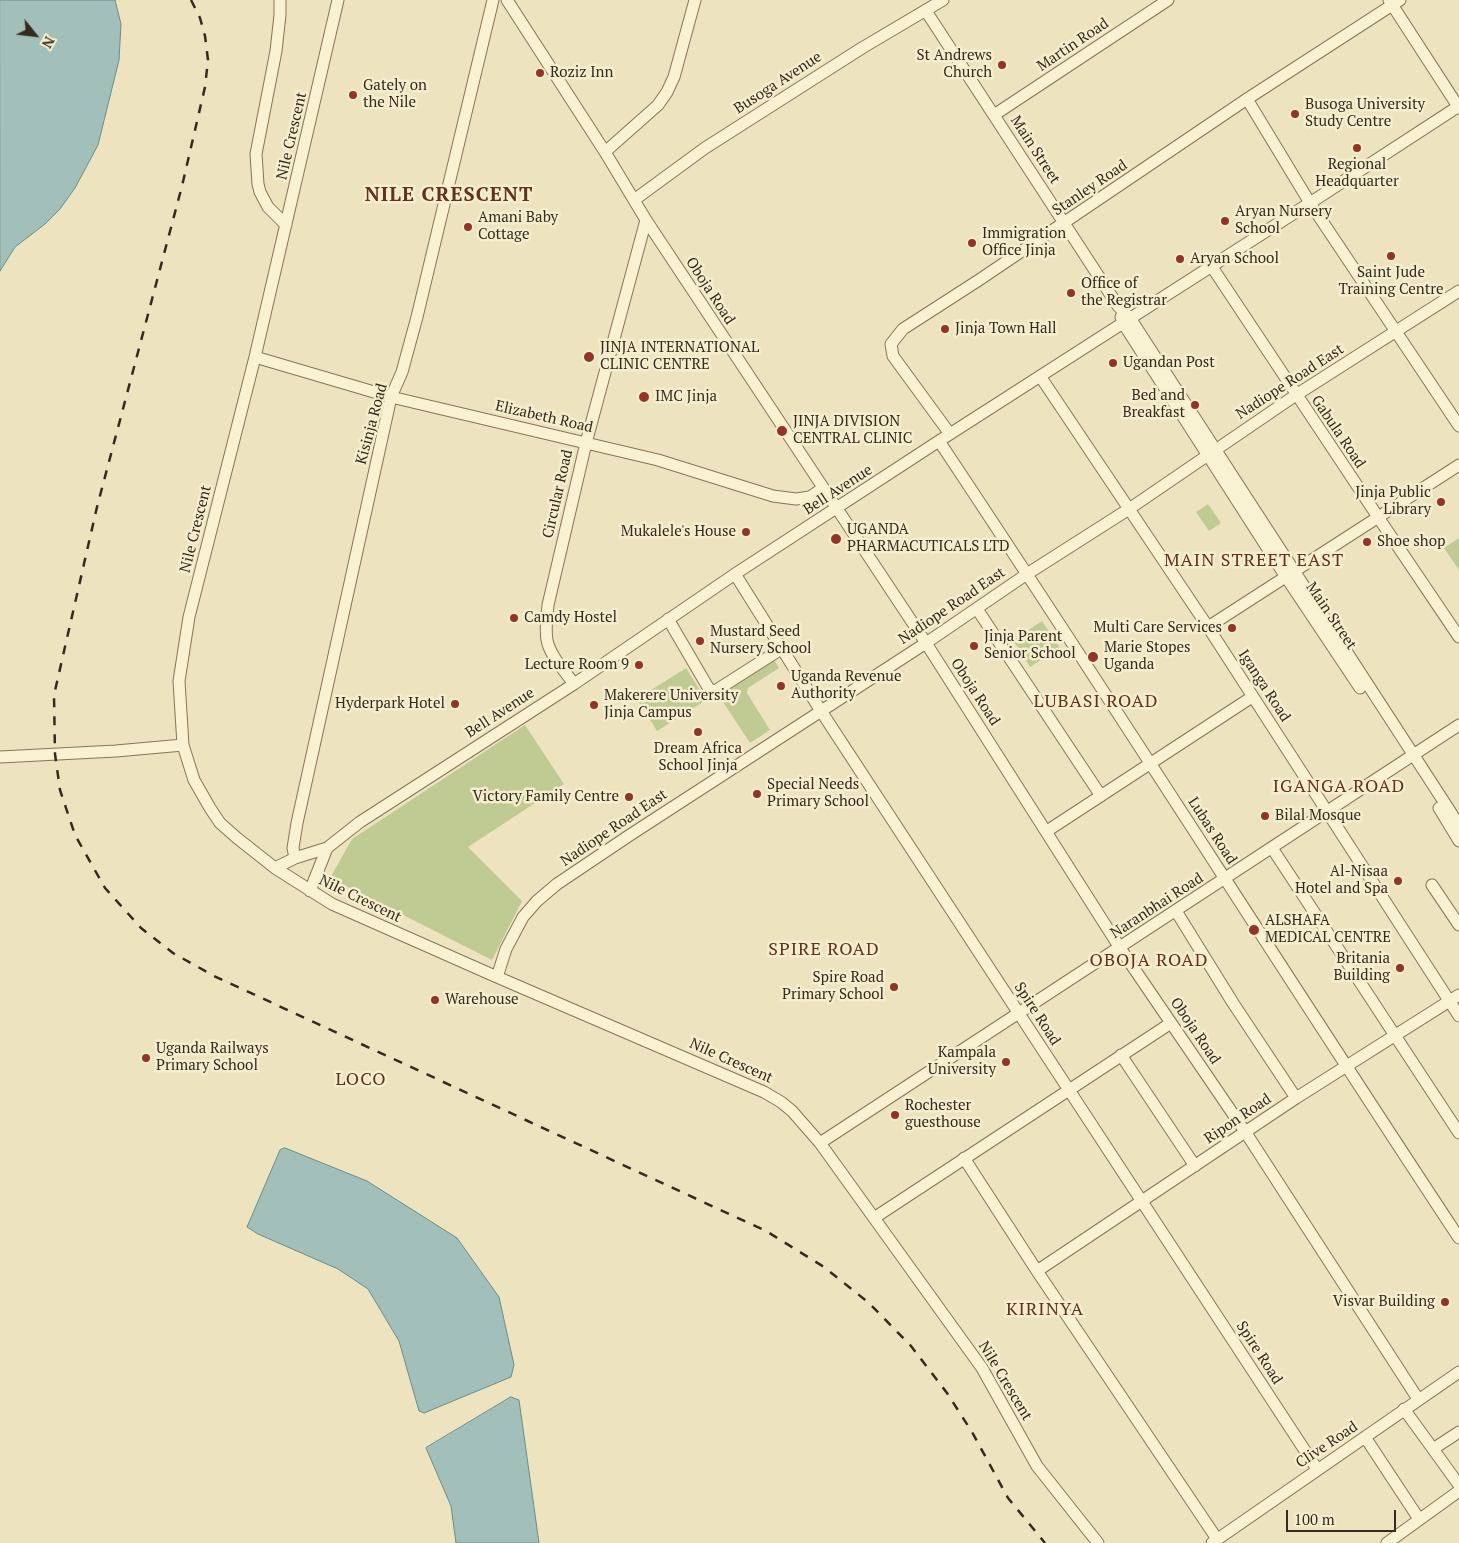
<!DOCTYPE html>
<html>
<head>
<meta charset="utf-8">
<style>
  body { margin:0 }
  #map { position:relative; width:1459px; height:1543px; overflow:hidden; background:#ede4bf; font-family:"PT Serif",serif }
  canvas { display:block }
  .north { position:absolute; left:10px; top:10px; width:50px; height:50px; -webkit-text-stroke:4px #f5eece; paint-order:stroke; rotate:119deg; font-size:14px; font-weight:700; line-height:20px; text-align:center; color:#352b1c }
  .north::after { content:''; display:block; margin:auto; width:18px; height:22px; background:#352b1c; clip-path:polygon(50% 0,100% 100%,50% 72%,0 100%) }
  .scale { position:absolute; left:1286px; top:1510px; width:110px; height:22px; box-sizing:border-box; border:2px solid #352b1c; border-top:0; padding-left:6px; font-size:15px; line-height:18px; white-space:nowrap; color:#352b1c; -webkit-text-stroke:4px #f5eece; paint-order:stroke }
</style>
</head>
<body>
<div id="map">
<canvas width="1459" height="1543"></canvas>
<div class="north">N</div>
<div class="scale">100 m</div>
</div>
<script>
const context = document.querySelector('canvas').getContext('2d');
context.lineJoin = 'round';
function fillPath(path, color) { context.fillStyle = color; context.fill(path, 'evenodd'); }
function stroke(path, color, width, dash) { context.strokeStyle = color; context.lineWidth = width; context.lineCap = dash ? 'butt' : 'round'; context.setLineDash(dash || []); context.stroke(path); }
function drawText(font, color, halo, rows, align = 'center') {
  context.font = font + ' "PT Serif",serif'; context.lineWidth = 5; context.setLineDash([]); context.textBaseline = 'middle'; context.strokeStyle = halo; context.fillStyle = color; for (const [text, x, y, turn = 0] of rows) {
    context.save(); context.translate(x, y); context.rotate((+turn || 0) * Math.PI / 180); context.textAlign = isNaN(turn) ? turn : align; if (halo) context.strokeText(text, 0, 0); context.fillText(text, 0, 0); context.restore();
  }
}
fillPath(new Path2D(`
  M 1208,504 L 1221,523 L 1209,531 L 1196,512 Z
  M 1459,538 L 1459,570 L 1444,548 Z
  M 1042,621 L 1060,648 L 1030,667 L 1013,640 Z
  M 774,660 L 779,668 L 748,688 L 747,693 L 770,730 L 750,743 L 719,696 Z
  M 686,668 L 706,700 L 657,731 L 637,699 Z
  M 525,725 L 564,784 L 468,847 L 522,901 L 492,960 L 330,878 L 352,839 Z`), '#bfcb93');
const water = new Path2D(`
  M 0,0 L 115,0 L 121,24 L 119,60 L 98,145 L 75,188 L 60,209 L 45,224 L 15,247 L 0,271 Z
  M 285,1148 L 367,1181 L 457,1238 L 499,1297 L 514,1365 L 511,1377 L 424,1413 L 419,1411 L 399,1341 L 368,1289 L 338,1269 L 258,1234 L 247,1227 L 280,1150 Z
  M 511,1397 L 519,1400 L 539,1543 L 456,1543 L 451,1506 L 426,1448 Z`);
fillPath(water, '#a2bfba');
stroke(water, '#6a8d88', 1);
const minor = new Path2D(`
  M 280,0 L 280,15 L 276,51 L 256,154 L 258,184 L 260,192 L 268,207 L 286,225
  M 338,0 L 255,357 L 189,617 L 179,681 L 183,745 L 194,780 L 210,808 L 220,823 L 237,838 L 275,868 L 332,904 L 497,977 L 764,1092 L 781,1102 L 792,1111 L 820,1143 L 982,1368 L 1037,1466 L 1098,1543
  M 507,0 L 605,152 L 646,220 L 926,643 L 1120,948 L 1246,1133 L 1418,1399
  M 1389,0 L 1459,108
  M 926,11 L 1118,306 L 1130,318 L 1459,825
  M 1247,99 L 1310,203 L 1459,426
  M 994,115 L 1168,0
  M 605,152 L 658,105 L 667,92 L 674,77 L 695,0
  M 634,200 L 705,148 L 862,48 L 943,0
  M 1212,267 L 1378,517 L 1459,637
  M 1121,317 L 1123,323 L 1286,577 L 1360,688
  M 255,357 L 391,397 L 658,460 L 773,496 L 796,499 L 810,497 L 823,488
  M 1040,376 L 1208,627 L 1459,1016
  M 950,434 L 893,356 L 891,344 L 903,329 L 979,280 L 1247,99 L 1400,0
  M 939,441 C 1115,705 1284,973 1459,1238
  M 735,574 L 821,711 L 1317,1469
  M 977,609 L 1101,796
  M 668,619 L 709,689 L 715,691 L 781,649
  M 1208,627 L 1459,465
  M 574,684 C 565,671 550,656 547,640 C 545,629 547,616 548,605 L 586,443 L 646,220
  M 0,757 L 116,751 L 183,745
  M 1439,808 L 1459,841
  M 1047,831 L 1252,697
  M 1272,848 L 1459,1133
  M 295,858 L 293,848 L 297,823 L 391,397 L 402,372 L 417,317 L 493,0
  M 275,868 L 295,858 L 327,848
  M 1432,885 L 1459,925
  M 310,891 L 327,848 L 360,822 L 574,684 L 735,574 L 939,441 L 1310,203 L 1459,106
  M 1176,911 L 1233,1003 L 1296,1098
  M 497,977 L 506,949 L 523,917 L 537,901 L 557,884 L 630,835 L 926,643 L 1027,574 L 1129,509 L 1296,395 L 1459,291
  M 1121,1055 L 1195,1166
  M 820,1143 L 1459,725
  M 964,1158 L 1037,1271 L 1217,1539
  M 874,1218 L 1171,1023
  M 1037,1271 L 1296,1098 L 1459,995
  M 1404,1409 L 1459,1485
  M 1365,1437 L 1419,1519
  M 1433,1449 L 1459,1432
  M 1212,1543 L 1459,1372
  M 1387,1543 L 1459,1491`);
stroke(minor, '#867558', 13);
stroke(minor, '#f8f1d2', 11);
stroke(new Path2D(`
  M 191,0 L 200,18 L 205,36 L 208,60 L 205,87 L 182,186 L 97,507 L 54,695 L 55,754 L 60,790 L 75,835 L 105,888 L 141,928 L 173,953 L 214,976 L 766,1231 L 824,1267 L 869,1303 L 911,1346 L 947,1393 L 972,1432 L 1008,1498 L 1045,1543`), '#352b1c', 2.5, [9, 9]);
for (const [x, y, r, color] of [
  [1002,65,5,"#943328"],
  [540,73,5,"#943328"],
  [353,95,5,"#943328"],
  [1295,114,5,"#943328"],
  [1357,148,5,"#943328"],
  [1225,221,5,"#943328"],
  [468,227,5,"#943328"],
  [972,243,5,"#943328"],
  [1391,256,5,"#943328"],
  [1180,259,5,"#943328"],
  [1071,293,5,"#943328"],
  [945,329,5,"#943328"],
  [589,357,6,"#943328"],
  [1113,363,5,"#943328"],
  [644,397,6,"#943328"],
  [1195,405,5,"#943328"],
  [782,431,6,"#943328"],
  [1441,502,5,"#943328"],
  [746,532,5,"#943328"],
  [836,539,6,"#943328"],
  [1367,542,5,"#943328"],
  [514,618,5,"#943328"],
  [1232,628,5,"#943328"],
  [700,641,5,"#943328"],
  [974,646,5,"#943328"],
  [1093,657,6,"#943328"],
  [639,665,5,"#943328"],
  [781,686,5,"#943328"],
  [455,704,5,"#943328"],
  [594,705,5,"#943328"],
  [698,732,5,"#943328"],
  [757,794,5,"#943328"],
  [629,797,5,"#943328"],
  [1265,816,5,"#943328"],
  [1398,881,5,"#943328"],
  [1254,930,6,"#943328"],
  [1400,968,5,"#943328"],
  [894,987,5,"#943328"],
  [435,1000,5,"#943328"],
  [146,1058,5,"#943328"],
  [1006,1062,5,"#943328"],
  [895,1115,5,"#943328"],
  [1445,1302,5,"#943328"]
]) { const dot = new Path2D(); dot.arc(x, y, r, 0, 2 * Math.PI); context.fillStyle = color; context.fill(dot); stroke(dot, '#f5eece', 2); }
drawText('15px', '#352b1c', '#f5eece', [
  ["Martin Road",1073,45,-34],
  ["Busoga Avenue",778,83,-33],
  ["Nile Crescent",292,136,-77],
  ["Main Street",1035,150,57],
  ["Stanley Road",1090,188,-34],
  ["Oboja Road",710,291,57],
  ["Nadiope Road East",1290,382,-33],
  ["Elizabeth Road",544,417,13],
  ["Kisinja Road",372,424,-75],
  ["Gabula Road",1338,432,56],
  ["Bell Avenue",838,490,-33],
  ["Circular Road",558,494,-77],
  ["Nile Crescent",196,529,-76],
  ["Nadiope Road East",952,606,-34],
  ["Main Street",1331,616,56],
  ["Iganga Road",1264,686,57],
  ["Oboja Road",975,692,57],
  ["Bell Avenue",500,713,-33],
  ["Nadiope Road East",614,828,-34],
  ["Lubas Road",1212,831,57],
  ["Nile Crescent",360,899,26],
  ["Naranbhai Road",1157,906,-33],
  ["Spire Road",1037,1014,57],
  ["Oboja Road",1195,1031,56],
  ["Nile Crescent",731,1061,24],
  ["Ripon Road",1238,1119,-34],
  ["Spire Road",1259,1353,57],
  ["Nile Crescent",1005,1381,59],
  ["Clive Road",1327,1445,-34]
]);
drawText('15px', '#352b1c', '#f5eece', [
  ["St Andrews",992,56,"right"],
  ["Church",992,73,"right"],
  ["Roziz Inn",550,73],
  ["Gately on",363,86],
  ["the Nile",363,103],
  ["Busoga University",1305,105],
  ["Study Centre",1305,122],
  ["Regional",1357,165,"center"],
  ["Headquarter",1357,182,"center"],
  ["Aryan Nursery",1235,212],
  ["School",1235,229],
  ["Amani Baby",478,218],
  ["Cottage",478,235],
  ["Immigration",982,234],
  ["Office Jinja",982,251],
  ["Aryan School",1190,259],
  ["Saint Jude",1391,273,"center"],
  ["Training Centre",1391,290,"center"],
  ["Office of",1081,284],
  ["the Registrar",1081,301],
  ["Jinja Town Hall",955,329],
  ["JINJA INTERNATIONAL",600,348],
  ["CLINIC CENTRE",600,365],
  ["Ugandan Post",1123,363],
  ["Bed and",1185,396,"right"],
  ["Breakfast",1185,413,"right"],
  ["IMC Jinja",655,397],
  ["JINJA DIVISION",793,422],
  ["CENTRAL CLINIC",793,439],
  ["Jinja Public",1431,493,"right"],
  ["Library",1431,510,"right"],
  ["UGANDA",847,530],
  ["PHARMACUTICALS LTD",847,547],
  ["Mukalele's House",736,532,"right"],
  ["Shoe shop",1377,542],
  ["Camdy Hostel",524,618],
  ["Multi Care Services",1222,628,"right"],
  ["Mustard Seed",710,632],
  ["Nursery School",710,649],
  ["Jinja Parent",984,637],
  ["Senior School",984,654],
  ["Marie Stopes",1104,648],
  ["Uganda",1104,665],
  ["Lecture Room 9",629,665,"right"],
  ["Uganda Revenue",791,677],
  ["Authority",791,694],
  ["Makerere University",604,696],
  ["Jinja Campus",604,713],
  ["Hyderpark Hotel",445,704,"right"],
  ["Dream Africa",698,749,"center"],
  ["School Jinja",698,766,"center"],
  ["Special Needs",767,785],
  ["Primary School",767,802],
  ["Victory Family Centre",619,797,"right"],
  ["Bilal Mosque",1275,816],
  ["Al-Nisaa",1388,872,"right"],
  ["Hotel and Spa",1388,889,"right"],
  ["ALSHAFA",1265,921],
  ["MEDICAL CENTRE",1265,938],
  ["Britania",1390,959,"right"],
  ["Building",1390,976,"right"],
  ["Spire Road",884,978,"right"],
  ["Primary School",884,995,"right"],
  ["Warehouse",445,1000],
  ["Uganda Railways",156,1049],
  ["Primary School",156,1066],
  ["Kampala",996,1053,"right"],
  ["University",996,1070,"right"],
  ["Rochester",905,1106],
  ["guesthouse",905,1123],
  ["Visvar Building",1435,1302,"right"]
], 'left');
context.letterSpacing = '1px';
drawText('18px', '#62321c', '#f5eece', [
  ["MAIN STREET EAST",1254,561],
  ["LUBASI ROAD",1096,702],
  ["IGANGA ROAD",1339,787],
  ["SPIRE ROAD",824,950],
  ["OBOJA ROAD",1149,961],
  ["LOCO",361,1080],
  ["KIRINYA",1045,1310]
]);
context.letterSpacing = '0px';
context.letterSpacing = '1px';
drawText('bold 20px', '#62321c', '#f5eece', [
  ["NILE CRESCENT",449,195]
]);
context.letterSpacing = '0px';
</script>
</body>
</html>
